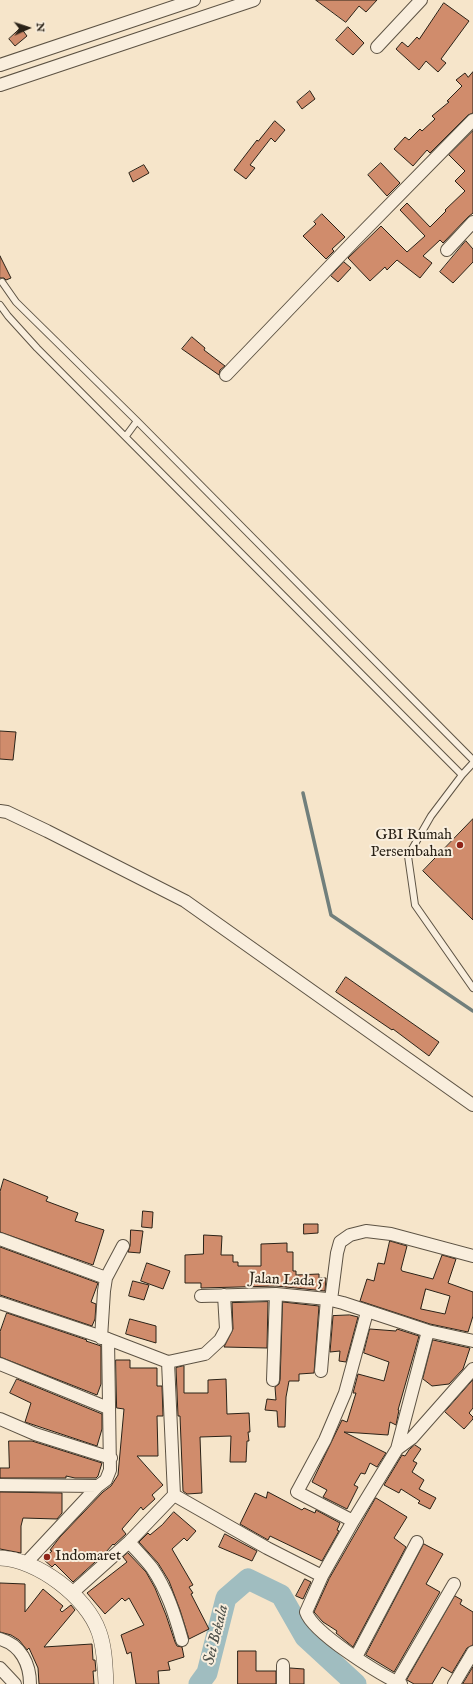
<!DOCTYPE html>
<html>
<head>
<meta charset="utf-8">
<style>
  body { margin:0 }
  #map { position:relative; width:473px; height:1684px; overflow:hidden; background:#f6e5ca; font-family:"IM FELL English",serif }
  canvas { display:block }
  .north { position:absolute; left:8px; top:8px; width:40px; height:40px; -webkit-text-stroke:3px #f9eedd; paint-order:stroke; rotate:87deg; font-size:11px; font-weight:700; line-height:16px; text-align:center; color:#2a2217 }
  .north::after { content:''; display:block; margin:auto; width:14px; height:18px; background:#2a2217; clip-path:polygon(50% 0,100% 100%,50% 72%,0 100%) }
</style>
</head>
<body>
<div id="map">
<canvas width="473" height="1684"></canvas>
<div class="north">N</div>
</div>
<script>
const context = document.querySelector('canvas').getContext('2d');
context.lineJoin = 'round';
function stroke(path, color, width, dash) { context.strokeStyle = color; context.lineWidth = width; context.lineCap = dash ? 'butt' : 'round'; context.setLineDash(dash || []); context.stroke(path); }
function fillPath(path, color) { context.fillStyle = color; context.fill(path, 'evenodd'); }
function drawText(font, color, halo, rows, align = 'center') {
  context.font = font + ' "IM FELL English",serif'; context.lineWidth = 4; context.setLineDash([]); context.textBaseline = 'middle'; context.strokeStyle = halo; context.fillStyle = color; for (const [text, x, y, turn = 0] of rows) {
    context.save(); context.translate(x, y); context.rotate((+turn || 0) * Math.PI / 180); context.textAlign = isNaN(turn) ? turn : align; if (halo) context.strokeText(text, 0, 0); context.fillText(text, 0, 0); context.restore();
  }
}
stroke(new Path2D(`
  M 303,793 L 331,915 L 473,1011`), '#717f7c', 3.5);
stroke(new Path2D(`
  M 199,1684 L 207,1673 L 226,1598 L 248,1579 L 281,1595 L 305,1637 L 356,1684`), '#a0bdc0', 21);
const building = new Path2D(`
  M 316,0 L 377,0 L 366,12 L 359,6 L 346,22 Z
  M 444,3 L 469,21 L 441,59 L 446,63 L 438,72 L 426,61 L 419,70 L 396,49 L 402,42 L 408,47 L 417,37 L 419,39 Z
  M 348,27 L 364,43 L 353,55 L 336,40 Z
  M 21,28 L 27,36 L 15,46 L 9,39 Z
  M 473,72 L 473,113 L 468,115 L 430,153 L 427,150 L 413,166 L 394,149 L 405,137 L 409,140 L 420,129 L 422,131 L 435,119 L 432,116 L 449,102 L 447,101 L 462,86 L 456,80 L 465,73 L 468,77 Z
  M 310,91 L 315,99 L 302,109 L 297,102 Z
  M 275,121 L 285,130 L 275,142 L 271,138 L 250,165 L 255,168 L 246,179 L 234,170 L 257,140 L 258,141 Z
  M 473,131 L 473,213 L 468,217 L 443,243 L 440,240 L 423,256 L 432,263 L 420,278 L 397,260 L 387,270 L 385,267 L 370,281 L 348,258 L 381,226 L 407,252 L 425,236 L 400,210 L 407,203 L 430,227 L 446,211 L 445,210 L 465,191 L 455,181 L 465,171 L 449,155 Z
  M 381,163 L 400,183 L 387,196 L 368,175 Z
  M 144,165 L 149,173 L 133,182 L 129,173 Z
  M 322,214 L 345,237 L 332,249 L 334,251 L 326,259 L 303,236 L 316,224 L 314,222 Z
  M 466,241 L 473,249 L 473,262 L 453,283 L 440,272 Z
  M 0,256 L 11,278 L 6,280 L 4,278 L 0,278 Z
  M 344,262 L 351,268 L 338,282 L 331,276 Z
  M 192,337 L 205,348 L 204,350 L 225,366 L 220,370 L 219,375 L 182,349 Z
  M 0,731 L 16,732 L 13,760 L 0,759 Z
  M 473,819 L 473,920 L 423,871 Z
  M 346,977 L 439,1042 L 429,1056 L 393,1029 L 392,1030 L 336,992 Z
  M 4,1179 L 48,1197 L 46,1201 L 78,1213 L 75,1221 L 104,1230 L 93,1265 L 0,1232 L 0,1192 Z
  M 143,1211 L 153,1212 L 152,1228 L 142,1227 Z
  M 304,1224 L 318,1224 L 318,1233 L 304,1234 Z
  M 131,1230 L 143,1231 L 140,1253 L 128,1252 L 130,1246 Z
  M 204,1235 L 222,1236 L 221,1255 L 233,1255 L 233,1262 L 238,1262 L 238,1266 L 261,1266 L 261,1244 L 287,1243 L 287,1252 L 293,1252 L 293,1271 L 296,1271 L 296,1275 L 319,1274 L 319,1278 L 326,1278 L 325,1291 L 276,1286 L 201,1288 L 201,1283 L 185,1283 L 185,1255 L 203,1254 Z
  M 390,1241 L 407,1246 L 401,1269 L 402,1271 L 433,1279 L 442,1255 L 456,1259 L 448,1283 L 473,1292 L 473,1316 L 468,1332 L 430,1324 L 360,1301 L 367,1279 L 374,1281 L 378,1263 L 384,1264 ZM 426,1289 L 450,1296 L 445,1314 L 421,1309 Z
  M 0,1247 L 98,1283 L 91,1302 L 96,1304 L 95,1319 L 92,1326 L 0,1295 Z
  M 147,1263 L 170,1271 L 163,1289 L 141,1281 Z
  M 133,1281 L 149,1285 L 144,1300 L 129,1296 Z
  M 268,1302 L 267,1348 L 224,1347 L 233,1329 L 232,1303 Z
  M 283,1302 L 319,1306 L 314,1373 L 299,1374 L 299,1381 L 289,1381 L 286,1397 L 285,1427 L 278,1427 L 277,1411 L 265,1410 L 267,1399 L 276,1400 L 275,1387 L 279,1384 L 280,1380 Z
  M 7,1313 L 87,1340 L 86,1341 L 101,1346 L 101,1384 L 97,1395 L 0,1357 L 0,1332 Z
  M 350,1315 L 358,1317 L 346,1362 L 339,1361 L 340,1351 L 330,1352 L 333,1316 Z
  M 130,1319 L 156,1326 L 156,1343 L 126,1334 Z
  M 370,1329 L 396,1331 L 397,1329 L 419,1336 L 398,1410 L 399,1410 L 396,1425 L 390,1422 L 388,1435 L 344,1432 L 386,1453 L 377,1467 L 370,1463 L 365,1474 L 361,1473 L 354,1485 L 358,1487 L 347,1509 L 323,1497 L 327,1490 L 312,1482 L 342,1420 L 347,1422 L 356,1393 L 353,1393 L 358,1374 L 384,1381 L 389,1362 L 364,1353 Z
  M 433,1340 L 470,1348 L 463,1369 L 449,1384 L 432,1386 L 423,1379 Z
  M 116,1360 L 130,1360 L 130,1368 L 157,1368 L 157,1386 L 162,1386 L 163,1416 L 157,1416 L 158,1456 L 137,1456 L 163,1485 L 152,1495 L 155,1499 L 143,1510 L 141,1507 L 122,1529 L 126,1534 L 114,1545 L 113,1544 L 106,1552 L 73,1582 L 55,1564 L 52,1567 L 43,1559 L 52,1551 L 50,1550 L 60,1537 L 103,1492 L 111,1486 L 118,1475 L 124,1409 L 117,1408 Z
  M 184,1366 L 184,1393 L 208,1393 L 208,1380 L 226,1379 L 227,1414 L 249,1413 L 250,1432 L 248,1432 L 249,1441 L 247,1441 L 246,1462 L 230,1462 L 231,1436 L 200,1437 L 202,1493 L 187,1494 L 183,1491 L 180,1416 L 178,1416 L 176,1368 Z
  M 17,1379 L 102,1414 L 102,1429 L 97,1446 L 25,1422 L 31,1403 L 10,1393 Z
  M 473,1380 L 473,1408 L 469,1413 L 473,1417 L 473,1419 L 464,1429 L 445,1412 Z
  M 9,1441 L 32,1441 L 102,1463 L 98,1476 L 96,1478 L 75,1478 L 66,1476 L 66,1478 L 0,1478 L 0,1468 L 9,1468 Z
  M 415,1445 L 421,1449 L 413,1461 L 417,1463 L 412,1472 L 424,1480 L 419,1489 L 436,1498 L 430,1509 L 418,1503 L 420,1501 L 401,1489 L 399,1493 L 384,1485 L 402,1455 L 405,1456 L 409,1450 Z
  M 0,1492 L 62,1493 L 62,1513 L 57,1519 L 23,1518 L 21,1526 L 21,1553 L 0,1549 Z
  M 268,1492 L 302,1510 L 304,1508 L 315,1513 L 316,1510 L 340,1523 L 337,1530 L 339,1531 L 322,1561 L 270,1536 L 268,1540 L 240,1524 L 255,1493 L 266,1498 Z
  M 376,1498 L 407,1517 L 394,1538 L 406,1547 L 353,1647 L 336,1633 L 337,1631 L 323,1622 L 314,1612 L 329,1579 Z
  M 174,1512 L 196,1531 L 187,1541 L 184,1538 L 172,1549 L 193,1585 L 189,1587 L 193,1593 L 191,1594 L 209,1629 L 189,1639 L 180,1610 L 169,1581 L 158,1563 L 139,1542 L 148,1533 L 150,1535 L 162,1525 Z
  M 225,1534 L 257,1551 L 252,1561 L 219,1547 Z
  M 424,1544 L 443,1554 L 426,1584 L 440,1592 L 394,1672 L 366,1655 Z
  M 128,1553 L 146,1572 L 155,1588 L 166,1615 L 175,1642 L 177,1646 L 182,1647 L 184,1657 L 168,1662 L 170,1670 L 158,1671 L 159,1684 L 136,1684 L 131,1652 L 127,1654 L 121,1635 L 144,1625 L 129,1598 L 125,1601 L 122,1598 L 105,1614 L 87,1593 L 127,1562 L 123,1557 Z
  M 305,1579 L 311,1582 L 303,1599 L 296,1596 Z
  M 0,1583 L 25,1584 L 25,1612 L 43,1589 L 63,1606 L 60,1610 L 62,1612 L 71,1605 L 75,1610 L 44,1647 L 92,1644 L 93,1660 L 95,1660 L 96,1671 L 93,1671 L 94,1684 L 39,1684 L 38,1668 L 29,1648 L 27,1650 L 19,1640 L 11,1635 L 0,1632 Z
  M 455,1596 L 462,1600 L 460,1604 L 473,1612 L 473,1645 L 467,1648 L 452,1673 L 442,1667 L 432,1684 L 414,1684 L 407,1680 Z
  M 238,1651 L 256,1651 L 256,1671 L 276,1671 L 276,1684 L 238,1684 Z
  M 473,1667 L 473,1684 L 463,1684 Z
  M 290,1668 L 304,1669 L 304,1684 L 290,1684 Z`);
fillPath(building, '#d08c6c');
stroke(building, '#2a2217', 1);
const service = new Path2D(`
  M 2,282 L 16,302 L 137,421 L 473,760
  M 0,305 L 8,316 L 37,348 L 462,775
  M 126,436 L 137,421
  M 473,763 L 462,775 L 431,816 L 408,856 L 415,905 L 473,988`);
const minor = new Path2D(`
  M 377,47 L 421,0
  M 0,65 L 194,0
  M 0,85 L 254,0
  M 447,250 L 473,222
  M 226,375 L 355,240 L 473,120
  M 0,811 L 7,812 L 47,831 L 185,901 L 473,1105
  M 0,1239 L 106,1278
  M 201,1296 L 276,1294 L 327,1299 L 343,1303 L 428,1331 L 473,1341
  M 331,1300 L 337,1253 L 340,1242 L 350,1235 L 366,1231 L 391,1234 L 473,1256
  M 0,1303 L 108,1339 L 168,1362 L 174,1495 L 129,1542 L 72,1593
  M 101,1338 L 104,1291 L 106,1278 L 123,1246
  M 168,1362 L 205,1354 L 220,1340 L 226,1329 L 224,1295
  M 0,1364 L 108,1408
  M 321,1371 L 327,1299
  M 273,1380 L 276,1294
  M 0,1419 L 35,1434 L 111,1458
  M 397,1449 L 412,1438 L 473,1369
  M 0,1485 L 98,1486
  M 174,1495 L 267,1548 L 322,1576
  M 353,1521 L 297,1492 L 325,1440 L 345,1393 L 367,1312
  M 129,1542 C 137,1551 145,1559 152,1568 C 167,1590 175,1615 182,1640
  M 26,1563 L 98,1486 L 106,1480 L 110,1470 L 108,1339
  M 0,1639 C 21,1645 30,1664 30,1684
  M 356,1657 L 417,1542
  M 0,1668 L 15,1684
  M 397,1682 L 454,1584
  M 283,1684 L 283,1665
  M 401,1684 C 379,1674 313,1633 306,1612 L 322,1576 L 353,1521 L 397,1449 L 428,1331
  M 454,1684 L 473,1652`);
const tertiary = new Path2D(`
  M 0,1558 C 37,1559 87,1597 99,1632 C 105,1649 105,1667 106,1684`);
stroke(service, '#5d5344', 8);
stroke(minor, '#5d5344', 14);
stroke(tertiary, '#5d5344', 16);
stroke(service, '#f9eedd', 6);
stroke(minor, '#f9eedd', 12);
stroke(tertiary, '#f9eedd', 15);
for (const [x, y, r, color] of [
  [460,845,4,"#8f2418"],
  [47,1557,4,"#8f2418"]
]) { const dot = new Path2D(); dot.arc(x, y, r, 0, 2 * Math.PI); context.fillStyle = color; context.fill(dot); stroke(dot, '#f9eedd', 1.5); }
drawText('15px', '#2a2217', '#f9eedd', [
  ["GBI Rumah",452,836],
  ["Persembahan",452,853],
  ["Indomaret",55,1557,"left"]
], 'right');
drawText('15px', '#2a2217', '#f9eedd', [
  ["Jalan Lada 5",286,1281,3]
]);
drawText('italic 16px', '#4d504a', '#f9eedd', [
  ["Sei Bekala",217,1635,-76]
]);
</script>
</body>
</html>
